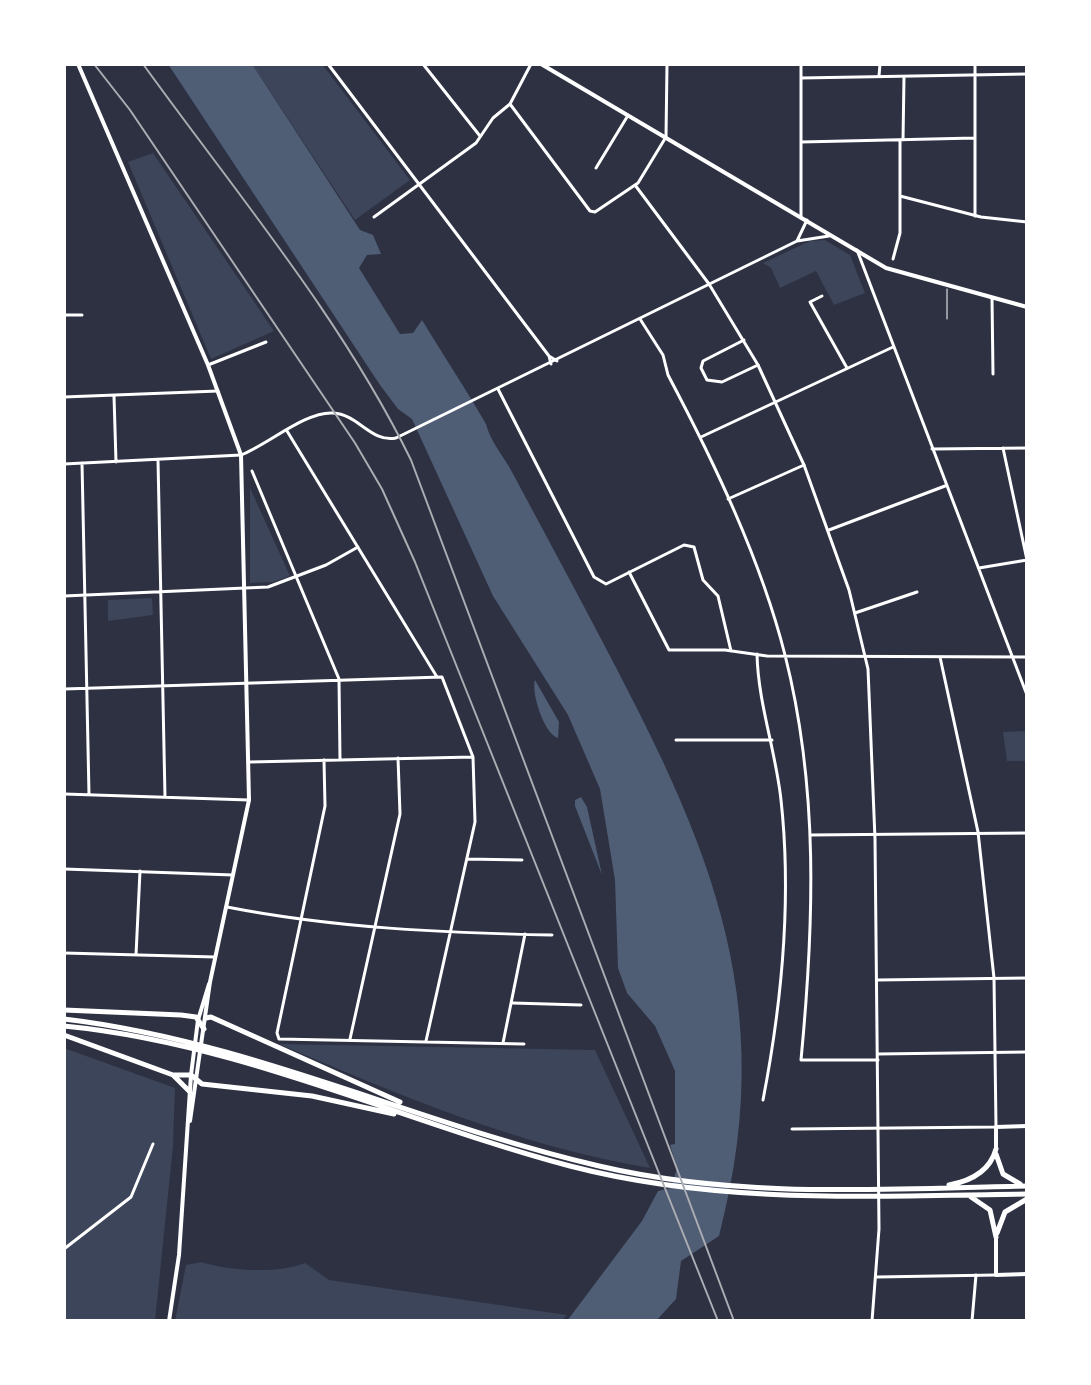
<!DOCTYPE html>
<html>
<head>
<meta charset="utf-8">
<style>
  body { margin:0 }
  #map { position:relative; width:1091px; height:1385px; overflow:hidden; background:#2d3142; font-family:"Nunito Sans",sans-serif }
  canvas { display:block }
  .frame { position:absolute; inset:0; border:66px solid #fff; pointer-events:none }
</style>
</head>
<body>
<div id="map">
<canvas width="1091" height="1385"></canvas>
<div class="frame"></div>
</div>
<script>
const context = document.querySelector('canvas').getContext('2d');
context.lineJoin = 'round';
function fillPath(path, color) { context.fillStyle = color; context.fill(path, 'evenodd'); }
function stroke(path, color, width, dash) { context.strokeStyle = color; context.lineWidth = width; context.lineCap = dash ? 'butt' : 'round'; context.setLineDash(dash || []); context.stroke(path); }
fillPath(new Path2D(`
  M 252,64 L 322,64 L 410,180 L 355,220 Z
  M 153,153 L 274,331 L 211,359 L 128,162 Z
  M 825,240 L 850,255 L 865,293 L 834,305 L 816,271 L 780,288 L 771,268 L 763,263 L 810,241 Z
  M 250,488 L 290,576 L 273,582 L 250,583 Z
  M 152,598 L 153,615 L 108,621 L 108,600 Z
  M 1027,731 L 1027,761 L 1007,761 L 1003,732 Z
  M 279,1044 L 595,1050 L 650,1168 C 519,1146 401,1096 279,1044 Z
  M 64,1048 L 175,1088 L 173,1146 L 155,1321 L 64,1321 Z
  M 201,1262 C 230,1271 276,1274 305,1263 L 329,1280 L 567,1315 L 561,1321 L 175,1321 L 186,1265 Z`), '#3c4559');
fillPath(new Path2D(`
  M 168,64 L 252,64 L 360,230 L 373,235 L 381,254 L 367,255 L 359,268 L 400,334 L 413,333 L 422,320 C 443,355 466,389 486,424 C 490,441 504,457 512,472 C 532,509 552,547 572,584 C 690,808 788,975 719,1236 L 681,1261 L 676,1299 L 656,1321 L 567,1321 L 642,1221 L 658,1191 L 671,1188 L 677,1168 L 670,1145 L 675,1144 L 675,1071 L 655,1026 L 627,993 L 618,968 L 615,880 L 600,789 L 568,715 L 493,596 L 412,419 L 398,409 L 380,385 Z
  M 535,680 L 559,722 L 558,738 C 543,733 531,691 535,680 Z
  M 581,797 L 587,807 L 602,875 L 575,806 L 575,800 Z`), '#4f5d75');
stroke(new Path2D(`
  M 947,289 L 947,319`), '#fff', 1);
stroke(new Path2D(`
  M 328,64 L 549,356 L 557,361
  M 423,64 L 480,136
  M 879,76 L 880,64
  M 801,78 L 1027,74
  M 510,104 L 590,211 L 595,212 L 638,183 L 666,137 L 667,64
  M 903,140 L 904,77
  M 801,142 L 975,138
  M 596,168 L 627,117
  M 635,185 L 709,284
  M 900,196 L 981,217 L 1027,222
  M 975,216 L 975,64
  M 374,217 L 476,143 L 493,118 L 510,104 L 531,64
  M 801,217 L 801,64
  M 857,250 L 1027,695
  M 893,259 L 900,233 L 900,140
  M 822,296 L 810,302 L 847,368
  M 992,298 L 993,374
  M 64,315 L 82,315
  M 640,319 L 663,355 L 668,375 C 714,462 761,560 785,655 C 819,789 814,924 801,1060 L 878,1060
  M 744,340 L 703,361 L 701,368 L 707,380 L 722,382 L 758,365
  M 549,356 L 551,364
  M 208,365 L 266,342
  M 498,389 L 594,577 L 606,584 L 684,545 L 694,547 L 703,580 L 718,596 L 731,651
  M 114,396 L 116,462
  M 64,397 L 218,391
  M 287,431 L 437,677
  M 701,437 L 893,347
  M 1003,448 L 1027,560
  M 932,449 L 1027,448
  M 158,460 L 165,797
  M 82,463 L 89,794
  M 64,464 L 241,455
  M 252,471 L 339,679 L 340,760
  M 728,499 L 804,465
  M 829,530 L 945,486
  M 979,568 L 1027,560
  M 629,572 L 669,650 L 725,650 L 767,656 L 1027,657
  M 64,596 L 268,587 L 326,565 L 358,547
  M 855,613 L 917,592
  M 757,654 C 758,703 776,752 781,800 C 792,900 782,1002 763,1100
  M 64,689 L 442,677 L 473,757 L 475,822 L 426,1041
  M 676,740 L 772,740
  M 324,760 L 325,806 L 277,1033 L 279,1039 L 524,1044
  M 250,762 L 473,757
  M 64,794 L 249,800
  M 811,835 L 1027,833
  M 467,859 L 522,860
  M 64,869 L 233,875
  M 227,907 C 334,928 444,933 552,935
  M 64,953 L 215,957
  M 136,955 L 140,871
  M 877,980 L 1027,978
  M 513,1003 L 581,1005
  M 350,1039 L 400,814 L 398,758
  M 503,1043 L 525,934
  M 878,1054 L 1027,1052
  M 792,1129 L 996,1127 L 994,978 L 978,832 L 940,657
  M 64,1249 L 131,1197 L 153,1144
  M 972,1321 L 976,1275`), '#fff', 3);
stroke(new Path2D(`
  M 797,241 L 807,220
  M 709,284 L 758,365 L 804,465 L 849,590 L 868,669 L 875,839 L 879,1229 L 872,1321
  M 241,455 C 267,445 306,411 333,413 C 358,414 371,443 396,438 L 797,241 L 829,236
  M 877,1277 L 996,1275`), '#fff', 3);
stroke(new Path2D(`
  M 996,1149 L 996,1127 L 1027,1126
  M 996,1237 L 996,1275 L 1027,1274`), '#fff', 4);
stroke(new Path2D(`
  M 78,64 L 208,365 L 241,455 L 249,800 L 210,982 L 190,1121
  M 541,64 L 886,268 L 1027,307
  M 169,1321 L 179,1255 L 191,1075 L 198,1020 L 209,984`), '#fff', 4);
stroke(new Path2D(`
  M 64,1010 L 181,1015 L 196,1017 L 204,1029
  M 206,1018 L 211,1017 L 400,1102
  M 64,1019 C 250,1041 418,1124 599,1166 C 740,1199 884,1189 1027,1186
  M 64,1026 C 240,1043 401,1121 570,1166 C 720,1205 874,1196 1027,1194
  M 64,1035 L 173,1075 L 190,1092
  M 173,1075 L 191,1075 L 202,1084 L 312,1096 L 394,1114
  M 996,1154 L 1003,1174 L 1020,1184
  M 949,1185 C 971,1181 990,1171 996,1149
  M 971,1197 L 990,1210 L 996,1237
  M 997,1233 L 1005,1212 L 1027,1199`), '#fff', 5);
stroke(new Path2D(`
  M 94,64 L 130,110 L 355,443 L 382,489 L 415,562 L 718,1321
  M 143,64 C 236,193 341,317 411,460 L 734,1321`), '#abadb3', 2);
</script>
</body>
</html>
